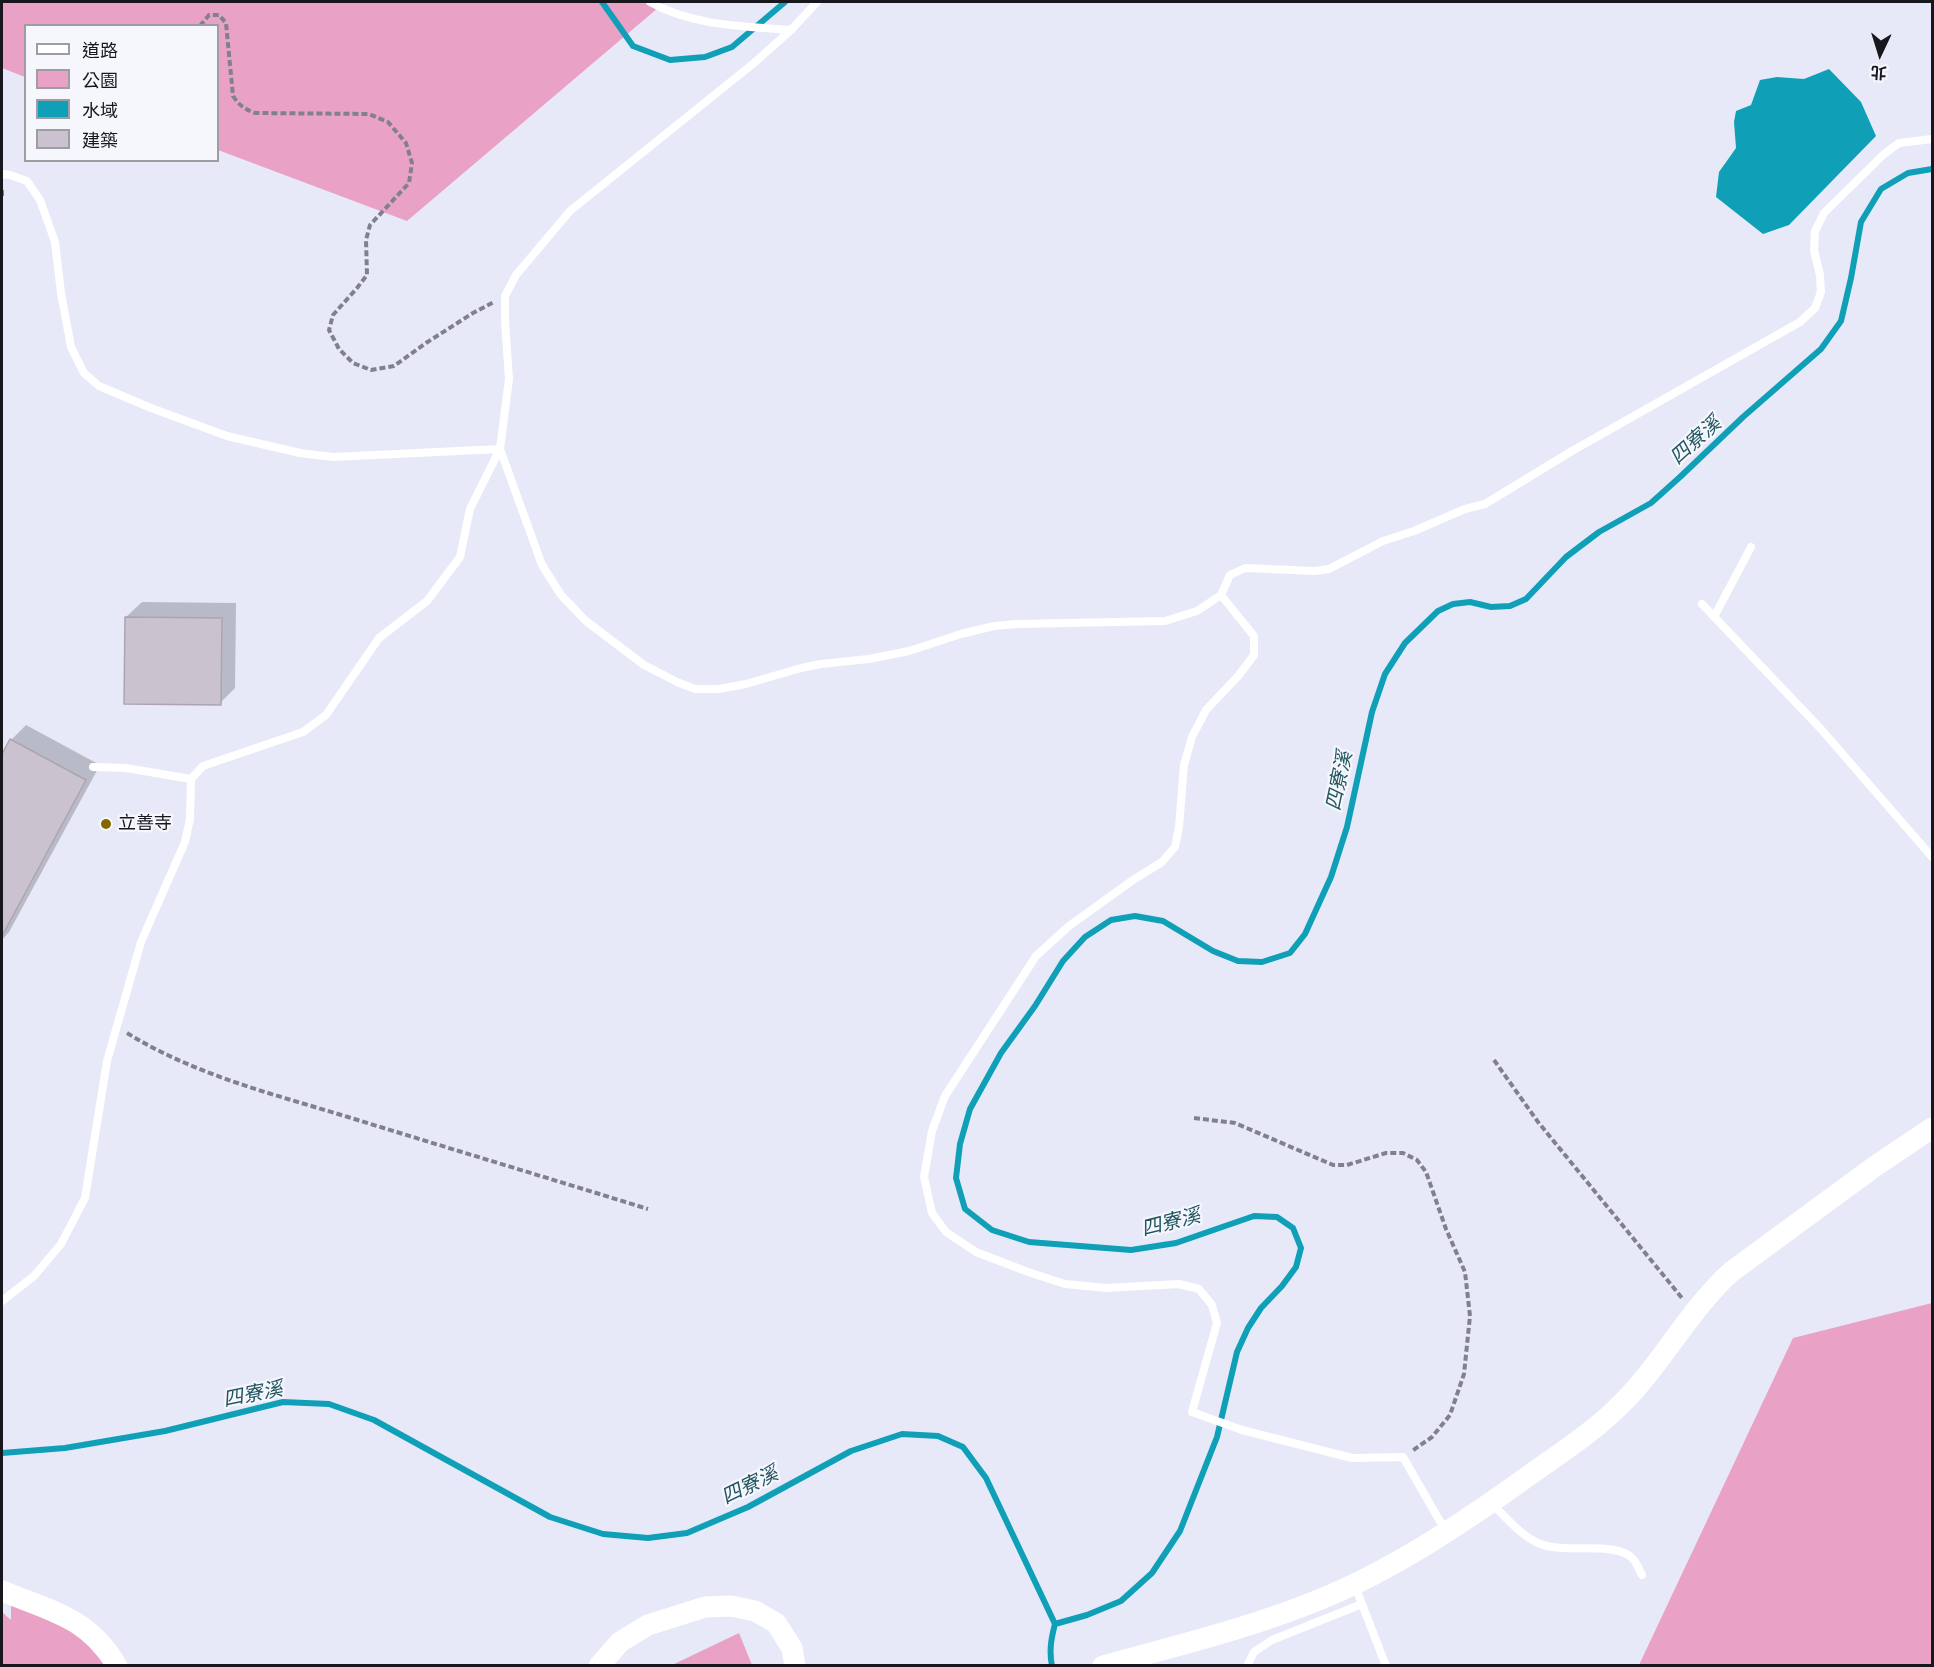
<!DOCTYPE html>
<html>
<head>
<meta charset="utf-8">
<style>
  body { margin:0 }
  #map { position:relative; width:1934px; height:1667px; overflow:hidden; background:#e7e9f9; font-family:Helvetica,"Noto Sans TC",sans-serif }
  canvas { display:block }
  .frame { position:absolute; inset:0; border:3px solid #17171d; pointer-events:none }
  .legend { position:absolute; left:24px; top:24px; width:195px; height:138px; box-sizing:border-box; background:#f6f7fd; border:2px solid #9d9da3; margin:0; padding:8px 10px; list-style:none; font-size:18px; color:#17171d }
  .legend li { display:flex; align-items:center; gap:12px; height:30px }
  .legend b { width:30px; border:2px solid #9d9da3 }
  .north { position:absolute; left:1850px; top:24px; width:60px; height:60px; -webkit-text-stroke:4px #f6f7fd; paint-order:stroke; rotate:184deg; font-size:16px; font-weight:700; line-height:24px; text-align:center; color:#17171d }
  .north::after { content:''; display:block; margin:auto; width:21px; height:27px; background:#17171d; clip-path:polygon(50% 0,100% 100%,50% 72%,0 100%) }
</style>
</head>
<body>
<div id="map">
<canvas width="1934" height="1667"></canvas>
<div class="frame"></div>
<ul class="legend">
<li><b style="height:8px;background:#fff"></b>道路</li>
<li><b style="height:16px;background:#e9a2c5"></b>公園</li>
<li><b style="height:16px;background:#0fa0b8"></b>水域</li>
<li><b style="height:16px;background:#cbc2d0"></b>建築</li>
</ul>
<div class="north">北</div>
</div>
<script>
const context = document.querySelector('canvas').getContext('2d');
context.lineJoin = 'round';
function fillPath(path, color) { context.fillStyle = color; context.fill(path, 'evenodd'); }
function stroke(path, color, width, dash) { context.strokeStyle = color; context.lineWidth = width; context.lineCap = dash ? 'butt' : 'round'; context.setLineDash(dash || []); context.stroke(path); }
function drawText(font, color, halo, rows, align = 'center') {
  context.font = font + ' Helvetica,"Noto Sans TC",sans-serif'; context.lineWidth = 4.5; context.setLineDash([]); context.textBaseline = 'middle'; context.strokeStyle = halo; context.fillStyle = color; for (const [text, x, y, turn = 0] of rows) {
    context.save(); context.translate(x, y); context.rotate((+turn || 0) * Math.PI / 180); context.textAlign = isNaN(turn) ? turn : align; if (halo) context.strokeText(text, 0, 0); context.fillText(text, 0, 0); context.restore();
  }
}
fillPath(new Path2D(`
  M 2,2 L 665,2 L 407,221 L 218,150 L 218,26 L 26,26 L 25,77 L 2,68 Z
  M 1932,1303 L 1932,1665 L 1639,1665 L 1793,1338 Z
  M 11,1603 L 89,1639 L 115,1665 L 2,1665 L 2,1612 L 11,1620 Z
  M 739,1633 L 752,1665 L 672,1665 Z`), '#e9a2c5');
fillPath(new Path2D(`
  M 1829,69 L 1861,102 L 1876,136 L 1789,225 L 1763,234 L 1716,197 L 1719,172 L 1736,148 L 1734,122 L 1736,111 L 1751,105 L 1760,80 L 1777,77 L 1804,79 Z`), '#0fa0b8');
fillPath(new Path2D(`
  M 142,602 L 236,603 L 235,688 L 220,703 L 126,617 Z
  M 26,725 L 100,765 L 9,932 L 2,940 L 2,757 L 11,740 Z`), '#0003');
stroke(new Path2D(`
  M 602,2 L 633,46 L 670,60 L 705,57 L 732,47 L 785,2
  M 2,1453 L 65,1448 L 165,1431 L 283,1402 L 329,1404 L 374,1420 L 550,1517 L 603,1534 L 648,1538 L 687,1533 L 748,1507 L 851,1451 L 902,1434 L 938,1436 L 963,1447 L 986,1478 L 1055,1624 L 1087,1615 L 1121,1601 L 1152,1573 L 1180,1531 L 1217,1437 L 1237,1352 L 1248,1328 L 1261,1308 L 1282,1286 L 1296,1267 L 1301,1248 L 1293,1228 L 1277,1217 L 1254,1216 L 1176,1243 L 1131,1250 L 1029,1242 L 992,1230 L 965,1209 L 956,1178 L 960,1144 L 970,1109 L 1001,1053 L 1035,1006 L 1063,961 L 1085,937 L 1111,920 L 1135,916 L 1163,921 L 1213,951 L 1238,961 L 1262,962 L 1290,953 L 1305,934 L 1331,877 L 1347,827 L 1372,712 L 1385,674 L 1405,643 L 1438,611 L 1453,604 L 1470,602 L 1491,607 L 1510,606 L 1526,599 L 1566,557 L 1599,532 L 1651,503 L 1680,477 L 1743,417 L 1821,349 L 1841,321 L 1851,278 L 1861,222 L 1881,189 L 1908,173 L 1932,169
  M 1052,1666 C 1049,1651 1051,1639 1055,1624`), '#0fa0b8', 6);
const building = new Path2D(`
  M 125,617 L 222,618 L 221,705 L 124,704 Z
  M 10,739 L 86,780 L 2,936 L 2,754 Z`);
fillPath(building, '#cbc2d0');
stroke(building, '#aca4b1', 1.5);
stroke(new Path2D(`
  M 200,26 L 209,15 L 219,15 L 226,23 L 233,96 C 239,105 244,109 255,113 L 369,114 L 388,122 L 406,143 L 412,163 L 409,183 L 370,225 L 366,240 L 367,275 L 357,288 L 333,315 L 329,330 L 339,349 L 353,363 L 371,370 L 394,366 L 426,343 L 473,313 L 494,302
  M 2,190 L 2,199
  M 127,1033 C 195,1075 273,1094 348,1117 C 448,1148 548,1178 648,1209
  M 1494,1060 L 1538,1122 L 1682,1298
  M 1194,1118 L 1235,1123 L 1333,1165 L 1347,1165 L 1386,1153 L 1403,1153 L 1417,1160 L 1426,1172 L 1446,1229 L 1465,1272 L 1470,1316 L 1464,1374 L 1450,1415 L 1432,1437 L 1412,1451`), '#80818c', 4, [6, 3]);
stroke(new Path2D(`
  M 650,2 C 693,26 743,26 791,30
  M 2,174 L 10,175 L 27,181 L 40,200 L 55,242 L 61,293 L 71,347 L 84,373 L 99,386 L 151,408 L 227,436 L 300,453 L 333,457 L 500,449 L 542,565 L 561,595 L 586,621 L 644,665 L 677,682 L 695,689 L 719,689 L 746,684 L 801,668 L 821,664 L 869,659 L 909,651 L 961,634 L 994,626 L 1017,624 L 1165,621 L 1197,611 L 1221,595 L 1230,575 L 1245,568 L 1315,571 L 1329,569 L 1383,541 L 1414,531 L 1465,509 L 1485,504 L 1572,451 L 1800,322 L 1815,308 L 1821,292 L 1820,275 L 1814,250 L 1815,231 L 1824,213 L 1884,154 L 1899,143 L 1932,139
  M 1221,595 L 1254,636 L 1254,655 L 1239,675 L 1206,710 L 1192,737 L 1184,765 L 1179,827 L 1175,847 L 1162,862 L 1133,880 L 1069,926 L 1036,956 L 945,1096 L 932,1131 L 924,1177 L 932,1213 L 946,1232 L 976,1252 L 1028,1272 L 1065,1284 L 1107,1288 L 1179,1284 L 1199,1289 L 1212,1305 L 1217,1323 L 1192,1412 L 1242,1430 L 1352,1458 L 1403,1457 L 1445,1530
  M 1702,604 L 1820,728 L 1932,857
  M 1714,617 L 1751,547
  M 93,767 L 126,768 L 191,779
  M 2,1301 L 34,1276 L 61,1244 L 85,1198 L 107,1061 L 141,942 L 185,842 L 190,819 L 191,779 L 203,766 L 303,732 L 326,715 L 379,638 L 427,601 L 460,557 L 470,509 L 500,449 L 509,379 L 505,321 L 505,296 L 516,275 L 570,211 L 754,63 L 791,30 L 817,2
  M 1492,1504 C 1506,1517 1520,1535 1538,1543 C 1564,1555 1617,1540 1633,1559 C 1637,1563 1639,1570 1642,1575
  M 1355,1586 L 1386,1666
  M 1247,1666 L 1254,1652 L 1272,1640 L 1362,1604`), '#fff', 8);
stroke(new Path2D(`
  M 2,1591 C 51,1611 88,1617 117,1666
  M 599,1666 L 620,1642 L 648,1625 L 705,1607 L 731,1606 L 755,1611 L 776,1623 L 792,1648 L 795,1666
  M 1103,1666 C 1175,1646 1247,1629 1316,1601 C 1390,1572 1466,1521 1531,1474 C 1559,1454 1589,1435 1614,1411 C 1659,1370 1686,1313 1731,1272 L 1874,1167 L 1932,1128`), '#fff', 21);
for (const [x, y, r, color] of [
  [106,824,6,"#836800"]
]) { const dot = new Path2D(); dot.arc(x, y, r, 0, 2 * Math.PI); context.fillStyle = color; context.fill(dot); stroke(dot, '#f6f7fd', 2); }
drawText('18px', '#17171d', '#f6f7fd', [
  ["立善寺",118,824]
], 'left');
drawText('italic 20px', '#21555f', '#f6f7fd', [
  ["四寮溪",1696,441,-42],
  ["四寮溪",1340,781,-78],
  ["四寮溪",1171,1223,-14],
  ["四寮溪",253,1395,-11],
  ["四寮溪",750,1486,-26]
]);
</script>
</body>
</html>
